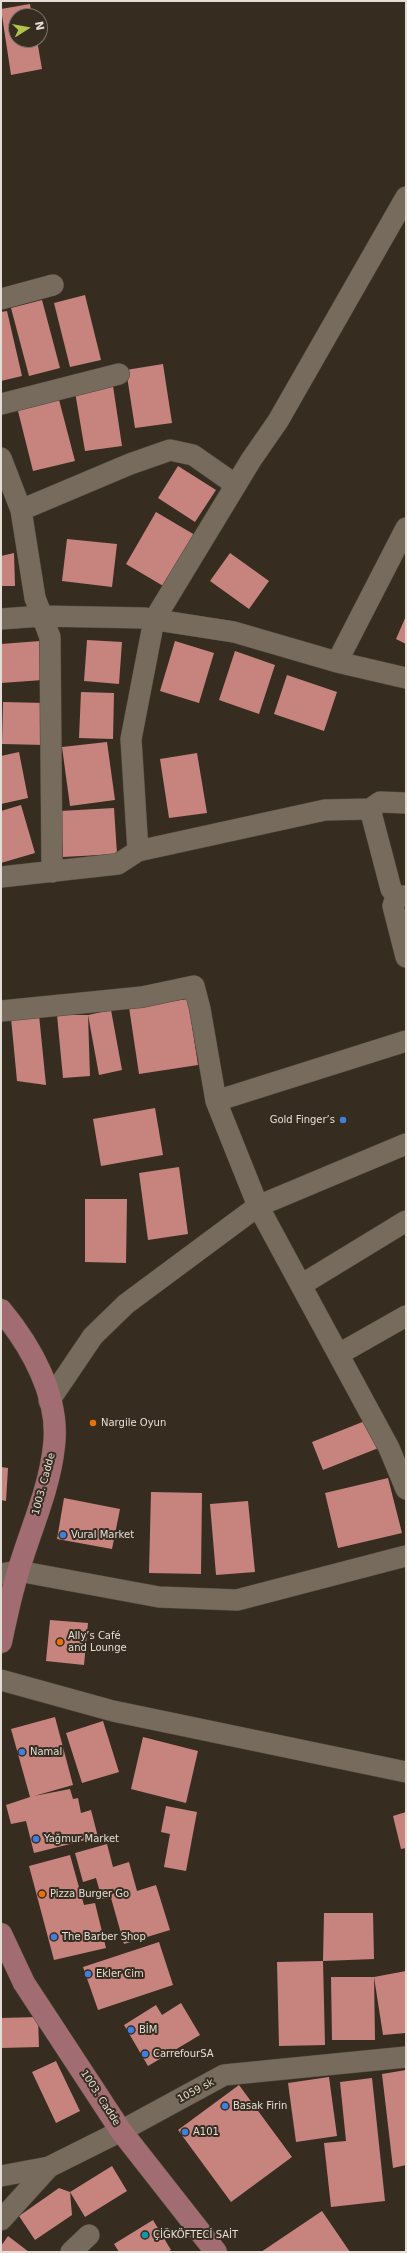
<!DOCTYPE html>
<html>
<head>
<meta charset="utf-8">
<style>
  body { margin:0 }
  #map { position:relative; width:407px; height:2253px; overflow:hidden; background:#362d20; font-family:"DejaVu Sans",sans-serif }
  canvas { display:block }
  .frame { position:absolute; inset:0; border:2px solid #e4ded6; pointer-events:none }
  .north { position:absolute; left:8px; top:8px; width:40px; height:40px; box-sizing:border-box; background:#362d20; border:1px solid #7c7469; border-radius:50%; rotate:79deg; font-size:11px; font-weight:700; line-height:16px; text-align:center; color:#e4ded6 }
  .north::after { content:''; display:block; margin:auto; width:14px; height:18px; background:#b2c34b; clip-path:polygon(50% 0,100% 100%,50% 72%,0 100%) }
</style>
</head>
<body>
<div id="map">
<canvas width="407" height="2253"></canvas>
<div class="frame"></div>
<div class="north">N</div>
</div>
<script>
const context = document.querySelector('canvas').getContext('2d');
context.lineJoin = 'round';
function fillPath(path, color) { context.fillStyle = color; context.fill(path, 'evenodd'); }
function stroke(path, color, width, dash) { context.strokeStyle = color; context.lineWidth = width; context.lineCap = dash ? 'butt' : 'round'; context.setLineDash(dash || []); context.stroke(path); }
function drawText(font, color, halo, rows, align = 'center') {
  context.font = font + ' "DejaVu Sans",sans-serif'; context.lineWidth = 4; context.setLineDash([]); context.textBaseline = 'middle'; context.strokeStyle = halo; context.fillStyle = color; for (const [text, x, y, turn = 0] of rows) {
    context.save(); context.translate(x, y); context.rotate((+turn || 0) * Math.PI / 180); context.textAlign = isNaN(turn) ? turn : align; if (halo) context.strokeText(text, 0, 0); context.fillText(text, 0, 0); context.restore();
  }
}
fillPath(new Path2D(`
  M 30,4 L 32,16 L 16,16 L 16,40 L 37,40 L 42,69 L 11,75 L 1,9 Z
  M 85,295 L 101,360 L 70,367 L 54,303 Z
  M 42,300 L 60,368 L 29,376 L 11,308 Z
  M 7,311 L 22,376 L 1,381 L 1,312 Z
  M 163,364 L 172,423 L 135,428 L 126,370 Z
  M 113,386 L 122,446 L 85,451 L 75,392 Z
  M 58,396 L 75,461 L 33,471 L 17,407 Z
  M 178,466 L 216,490 L 195,522 L 158,498 Z
  M 156,512 L 200,538 L 170,590 L 126,564 Z
  M 67,539 L 117,544 L 112,587 L 62,581 Z
  M 14,553 L 15,586 L 1,586 L 1,556 Z
  M 230,553 L 269,581 L 249,609 L 210,581 Z
  M 406,616 L 406,644 L 396,639 Z
  M 87,640 L 122,642 L 119,684 L 84,681 Z
  M 40,641 L 43,680 L 1,683 L 1,644 Z
  M 175,641 L 214,653 L 199,703 L 160,691 Z
  M 235,651 L 275,665 L 259,714 L 219,700 Z
  M 287,675 L 337,692 L 324,731 L 274,714 Z
  M 81,692 L 114,693 L 113,739 L 79,738 Z
  M 3,702 L 45,703 L 45,745 L 2,744 Z
  M 107,742 L 115,800 L 70,806 L 62,747 Z
  M 19,752 L 28,798 L 1,804 L 1,756 Z
  M 197,753 L 207,813 L 169,818 L 160,759 Z
  M 21,805 L 35,853 L 1,863 L 1,811 Z
  M 114,808 L 117,854 L 63,857 L 60,811 Z
  M 188,999 L 198,1065 L 139,1074 L 129,1007 Z
  M 111,1010 L 122,1070 L 99,1075 L 88,1015 Z
  M 39,1015 L 46,1085 L 17,1081 L 11,1018 Z
  M 57,1015 L 88,1015 L 90,1076 L 63,1078 Z
  M 155,1108 L 163,1155 L 101,1166 L 93,1119 Z
  M 179,1167 L 188,1234 L 148,1240 L 139,1173 Z
  M 85,1199 L 127,1199 L 126,1263 L 85,1262 Z
  M 370,1419 L 381,1447 L 323,1470 L 312,1442 Z
  M 1,1467 L 8,1468 L 6,1501 L 1,1500 Z
  M 388,1478 L 402,1533 L 338,1548 L 325,1493 Z
  M 151,1492 L 202,1493 L 201,1574 L 149,1573 Z
  M 64,1498 L 120,1509 L 112,1549 L 57,1539 Z
  M 248,1501 L 255,1572 L 216,1575 L 210,1504 Z
  M 50,1620 L 88,1623 L 84,1665 L 46,1661 Z
  M 55,1717 L 73,1785 L 34,1796 L 70,1789 L 73,1799 L 78,1798 L 81,1813 L 91,1810 L 98,1837 L 34,1853 L 26,1821 L 11,1824 L 6,1805 L 30,1797 L 11,1729 Z
  M 103,1721 L 119,1772 L 82,1783 L 66,1733 Z
  M 143,1737 L 198,1751 L 186,1803 L 131,1789 Z
  M 166,1806 L 197,1812 L 186,1871 L 164,1867 L 170,1834 L 161,1832 Z
  M 406,1812 L 406,1848 L 401,1849 L 393,1816 Z
  M 107,1844 L 113,1867 L 129,1862 L 137,1891 L 156,1885 L 170,1930 L 124,1944 L 111,1898 L 102,1899 L 96,1878 L 83,1882 L 75,1853 Z
  M 70,1855 L 84,1905 L 95,1903 L 106,1948 L 54,1960 L 29,1866 Z
  M 324,1913 L 373,1913 L 374,1959 L 323,1961 Z
  M 159,1942 L 173,1985 L 98,2010 L 83,1967 Z
  M 323,1961 L 325,2045 L 279,2046 L 277,1962 Z
  M 406,1971 L 406,2033 L 383,2035 L 374,1977 Z
  M 331,1977 L 374,1977 L 375,2040 L 332,2040 Z
  M 181,2003 L 200,2035 L 148,2066 L 124,2025 L 156,2005 L 162,2015 Z
  M 38,2017 L 39,2047 L 1,2048 L 1,2018 Z
  M 56,2061 L 80,2111 L 56,2123 L 32,2072 Z
  M 406,2070 L 406,2165 L 393,2168 L 382,2074 Z
  M 329,2077 L 337,2136 L 296,2142 L 288,2083 Z
  M 372,2078 L 385,2201 L 331,2207 L 324,2143 L 346,2141 L 340,2082 Z
  M 239,2085 L 292,2157 L 231,2202 L 178,2130 Z
  M 112,2166 L 127,2191 L 85,2217 L 70,2192 Z
  M 59,2188 L 70,2192 L 72,2215 L 35,2240 L 19,2216 Z
  M 322,2211 L 350,2252 L 261,2252 Z
  M 153,2220 L 171,2250 L 167,2252 L 119,2252 L 114,2244 Z
  M 8,2236 L 29,2252 L 1,2252 L 1,2246 Z`), '#c7847e');
const minor = new Path2D(`
  M 1,299 L 53,285
  M 1,404 L 119,374
  M 1,458 L 21,510 L 35,598 L 50,637 L 52,872
  M 21,510 L 130,464 L 170,450 L 193,455 L 236,485
  M 1,619 L 42,616 L 144,618 L 234,632 L 337,662 L 406,678
  M 337,662 L 406,528
  M 370,809 L 391,889 L 396,896 L 406,896
  M 138,851 L 131,739 L 154,620 L 251,460 L 278,421 L 406,197
  M 1,877 L 118,864 L 138,851 L 325,810 L 370,809 L 380,802 L 406,803
  M 396,896 L 393,906 L 406,957
  M 1,1011 L 142,997 L 194,986 L 200,1009 L 216,1101 L 258,1206 L 389,1448 L 406,1489
  M 216,1101 L 406,1041
  M 301,1285 L 406,1221
  M 339,1354 L 406,1316
  M 49,1401 L 93,1336 L 126,1304 L 258,1206 L 406,1144
  M 1,1574 L 18,1571 L 159,1597 L 237,1600 L 406,1556
  M 1,1680 L 113,1711 L 406,1772
  M 1,2176 L 49,2167 L 121,2131 L 224,2075 L 406,2057
  M 1,2220 L 49,2167
  M 71,2252 L 89,2235`);
const major = new Path2D(`
  M 1,1310 C 31,1346 60,1397 54,1446 C 49,1494 26,1539 14,1586 C 9,1604 5,1623 1,1642
  M 1,1934 L 24,1983 L 121,2131 L 216,2252`);
stroke(minor, '#51493e', 22);
stroke(major, '#51493e', 23);
stroke(minor, '#776b5d', 21);
stroke(major, '#a26c73', 22);
for (const [x, y, r, color] of [
  [343,1120,4,"#3f7fe0"],
  [93,1423,4,"#e8710a"],
  [63,1535,4,"#3f7fe0"],
  [60,1642,4,"#e8710a"],
  [22,1752,4,"#3f7fe0"],
  [36,1839,4,"#3f7fe0"],
  [42,1894,4,"#e8710a"],
  [54,1937,4,"#3f7fe0"],
  [88,1974,4,"#3f7fe0"],
  [131,2030,4,"#3f7fe0"],
  [145,2054,4,"#3f7fe0"],
  [225,2106,4,"#3f7fe0"],
  [185,2132,4,"#3f7fe0"],
  [145,2235,4,"#0f9aa8"]
]) { const dot = new Path2D(); dot.arc(x, y, r, 0, 2 * Math.PI); context.fillStyle = color; context.fill(dot); stroke(dot, '#362d20', 1.5); }
drawText('10px', '#e4ded6', '#362d20', [
  ["Gold Finger’s",335,1120,"right"],
  ["Nargile Oyun",101,1423],
  ["Vural Market",71,1535],
  ["Ally’s Café",68,1636],
  ["and Lounge",68,1648],
  ["Namal",30,1752],
  ["Yağmur Market",44,1839],
  ["Pizza Burger Go",50,1894],
  ["The Barber Shop",62,1937],
  ["Ekler Cim",96,1974],
  ["BİM",139,2030],
  ["CarrefourSA",153,2054],
  ["Basak Firin",233,2106],
  ["A101",193,2132],
  ["ÇİĞKÖFTECİ SAİT",153,2235]
], 'left');
drawText('10px', '#e4ded6', '#362d20', [
  ["1003. Cadde",44,1484,-75],
  ["1059 sk",196,2091,-28],
  ["1003. Cadde",100,2098,57]
]);
</script>
</body>
</html>
